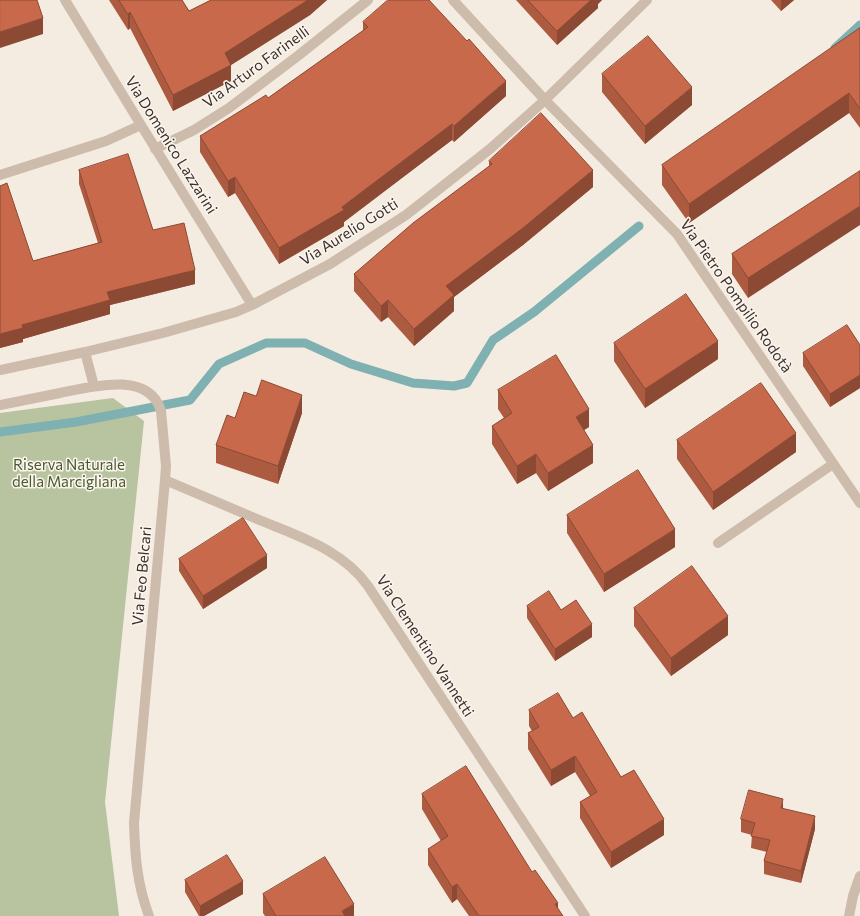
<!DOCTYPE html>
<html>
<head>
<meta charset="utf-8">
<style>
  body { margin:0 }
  canvas { display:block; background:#f4ebe1 }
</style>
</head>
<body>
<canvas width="860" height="916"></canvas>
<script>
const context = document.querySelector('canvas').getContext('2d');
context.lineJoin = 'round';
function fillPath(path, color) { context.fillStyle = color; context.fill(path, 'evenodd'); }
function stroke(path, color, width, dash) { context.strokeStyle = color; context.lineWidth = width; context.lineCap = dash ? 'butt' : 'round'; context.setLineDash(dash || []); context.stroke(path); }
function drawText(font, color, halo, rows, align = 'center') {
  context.font = font + ' Commissioner,sans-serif'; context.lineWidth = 3; context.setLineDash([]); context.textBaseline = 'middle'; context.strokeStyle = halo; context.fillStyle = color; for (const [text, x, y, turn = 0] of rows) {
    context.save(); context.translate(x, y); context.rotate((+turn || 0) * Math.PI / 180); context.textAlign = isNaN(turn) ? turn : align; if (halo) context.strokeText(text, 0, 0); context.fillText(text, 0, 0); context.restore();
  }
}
fillPath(new Path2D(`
  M 113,398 L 144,421 L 105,802 L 119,916 L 0,916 L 0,413 Z`), '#b8c4a0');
stroke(new Path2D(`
  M 835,48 L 860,25
  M 0,432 L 76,422 L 190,400 L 219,364 L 266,343 L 305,343 L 351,364 L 413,383 L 454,386 L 467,383 L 493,340 L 534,312 L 639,226`), '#7fb0b2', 9);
stroke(new Path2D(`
  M 65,0 L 141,125 L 252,305
  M 453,0 L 545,100 L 677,234 L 860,503
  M 155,149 L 194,130 L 229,108 L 299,55 L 368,0
  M 0,175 L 106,141 L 141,125
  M 85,352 L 94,386
  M 0,370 L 85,352 L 163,333 L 236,312 L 252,305 L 330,264 L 406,215 L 490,149 L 545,100 L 647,0
  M 0,405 C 20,401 40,397 60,393 C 90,387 149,370 161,411 L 166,466 L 165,480 L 134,823 C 135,856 137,884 149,916
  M 165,480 C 196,493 227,506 257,519 C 297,536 342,549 368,586 L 585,916
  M 718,543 L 833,464
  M 849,916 L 853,896 L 860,876`), '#cdbbac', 10);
fillPath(new Path2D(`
  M 109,0 L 182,0 L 189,11 L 211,0 L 327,0 L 310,15 L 231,65 L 231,81 L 173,111 L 130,28 L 128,30 Z
  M 516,0 L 602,0 L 598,4 L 598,8 L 557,45 Z
  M 771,0 L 794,0 L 781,11 Z
  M 363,22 L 506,96 L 454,142 L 452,140 L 344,222 L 344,226 L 279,264 L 235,193 L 228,197 L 200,152 L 200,136 L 268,98 L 363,31 Z
  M 860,28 L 860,128 L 849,113 L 689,223 L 662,185 L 662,165 Z
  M 602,74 L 692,105 L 645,144 L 602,92 Z
  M 489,161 L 593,187 L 523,245 L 454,297 L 454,311 L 414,346 L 388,317 L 381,322 L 354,291 L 354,274 L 489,166 Z
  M 79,170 L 153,230 L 195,284 L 110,305 L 110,314 L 23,339 L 23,342 L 0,348 L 33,261 L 98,243 L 79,184 Z
  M 860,171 L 748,298 L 732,274 L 732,254 Z
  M 614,343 L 718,359 L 645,408 L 614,361 Z
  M 860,345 L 860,388 L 830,407 L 803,366 L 803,353 Z
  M 498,390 L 589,427 L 584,430 L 593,463 L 548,491 L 536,473 L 517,484 L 492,444 L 492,426 L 504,418 L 498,409 Z
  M 256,396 L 302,413 L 278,484 L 216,463 L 216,445 L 235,418 Z
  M 677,440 L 796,452 L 713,510 L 677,459 Z
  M 567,515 L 675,547 L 604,592 L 567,533 Z
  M 179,559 L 267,568 L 203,609 L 179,571 Z
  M 527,606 L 561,610 L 592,637 L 555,661 L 527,618 Z
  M 634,608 L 728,635 L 671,676 L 634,626 Z
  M 529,710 L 573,718 L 621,777 L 664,835 L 611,868 L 580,818 L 580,802 L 590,796 L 575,772 L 551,786 L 528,749 L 528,733 L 532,731 L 529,726 Z
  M 422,794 L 532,872 L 563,916 L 469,916 L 457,899 L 452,903 L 428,865 L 428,849 L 441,841 L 422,809 Z
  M 783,808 L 815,829 L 801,883 L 764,874 L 764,861 L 767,852 L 751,848 L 752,835 L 741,832 L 741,819 Z
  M 185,880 L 243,894 L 204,916 L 199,916 L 185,892 Z
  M 263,894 L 354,916 L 265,916 L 263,913 Z`), '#ac5a40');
fillPath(new Path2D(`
  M 308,0 L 327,0 L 310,15 L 231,65 L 231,81 L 173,111 L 173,95 L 225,53 Z
  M 591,0 L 602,0 L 598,4 L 598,8 L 557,45 L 557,31 Z
  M 781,0 L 794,0 L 781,11 Z
  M 130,12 L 130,28 L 128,30 L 128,14 Z
  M 43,18 L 43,34 L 0,48 L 0,32 Z
  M 506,81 L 506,96 L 454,142 L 454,126 Z
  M 692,87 L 692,105 L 645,144 L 645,126 Z
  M 849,93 L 849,113 L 689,223 L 689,204 Z
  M 452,124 L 452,140 L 344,222 L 344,226 L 279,264 L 279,248 L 342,207 Z
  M 593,170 L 593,187 L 523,245 L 454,297 L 454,311 L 414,346 L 414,329 L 446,286 Z
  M 235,177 L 235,193 L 228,197 L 228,181 Z
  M 860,206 L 860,225 L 748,298 L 748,278 Z
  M 195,270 L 195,284 L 110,305 L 110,314 L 23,339 L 23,342 L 0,348 L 0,334 L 107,292 Z
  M 388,300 L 388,317 L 381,322 L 381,306 Z
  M 718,341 L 718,359 L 645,408 L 645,389 Z
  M 860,375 L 860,388 L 830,407 L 830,394 Z
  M 302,395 L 302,413 L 278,484 L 278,466 Z
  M 589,409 L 589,427 L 576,435 L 576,417 Z
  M 796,433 L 796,452 L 713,510 L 713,492 Z
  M 593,445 L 593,463 L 548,491 L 548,473 Z
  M 536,454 L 536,473 L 517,484 L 517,466 Z
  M 675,529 L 675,547 L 604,592 L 604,574 Z
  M 267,555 L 267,568 L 203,609 L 203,596 Z
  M 728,616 L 728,635 L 671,676 L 671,658 Z
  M 592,624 L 592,637 L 555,661 L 555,649 Z
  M 575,756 L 575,772 L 551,786 L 551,770 Z
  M 783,799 L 783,811 L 781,808 Z
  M 815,816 L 815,829 L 801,883 L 801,871 Z
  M 664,819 L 664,835 L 611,868 L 611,852 Z
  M 243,881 L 243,894 L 204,916 L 200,916 L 200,906 Z
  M 457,884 L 457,899 L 452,903 L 452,887 Z
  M 558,903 L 558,916 L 555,904 Z
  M 354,904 L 354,916 L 342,916 L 342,911 Z`), '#8c4a34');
const building = new Path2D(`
  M 0,0 L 37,0 L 43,18 L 0,32 Z
  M 119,0 L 182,0 L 189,11 L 211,0 L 308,0 L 225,53 L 231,65 L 173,95 L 130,12 L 128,14 Z
  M 388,0 L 429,0 L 467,41 L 469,39 L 506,81 L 454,126 L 452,124 L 342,207 L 344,210 L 279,248 L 235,177 L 228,181 L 200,136 L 266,95 L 268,98 L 368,27 L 363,22 Z
  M 528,0 L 591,0 L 557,31 Z
  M 860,28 L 860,109 L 849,93 L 689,204 L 662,165 Z
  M 648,36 L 692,87 L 645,126 L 602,74 Z
  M 541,113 L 593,170 L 523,228 L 446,286 L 454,295 L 414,329 L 388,300 L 381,306 L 354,274 L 413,223 L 492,164 L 489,161 Z
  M 128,154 L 153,230 L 184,223 L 195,270 L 107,292 L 110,300 L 22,325 L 23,328 L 0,334 L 0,186 L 7,183 L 33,261 L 102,242 L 79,170 Z
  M 860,171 L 860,206 L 748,278 L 732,254 Z
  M 686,294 L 718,341 L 645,389 L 614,343 Z
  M 847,325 L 860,345 L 860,375 L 830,394 L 803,353 Z
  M 556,355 L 589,409 L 576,417 L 593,445 L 548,473 L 536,454 L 517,466 L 492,426 L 512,413 L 498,390 Z
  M 262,380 L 302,395 L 278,466 L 216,445 L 227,415 L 235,418 L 244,392 L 256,396 Z
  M 761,383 L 796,433 L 713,492 L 677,440 Z
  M 638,470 L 675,529 L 604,574 L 567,515 Z
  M 243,518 L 267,555 L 203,596 L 179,559 Z
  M 692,566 L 728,616 L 671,658 L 634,608 Z
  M 549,591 L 561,610 L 576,600 L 592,624 L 555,649 L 527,606 Z
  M 558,693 L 573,718 L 582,712 L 621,777 L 634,770 L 664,819 L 611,852 L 580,802 L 597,792 L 575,756 L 551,770 L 528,733 L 539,727 L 529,710 Z
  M 466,766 L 532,872 L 535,870 L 558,903 L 555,904 L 563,916 L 479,916 L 457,884 L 452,887 L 428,849 L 448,836 L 422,794 Z
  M 749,790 L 783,799 L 781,808 L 815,816 L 801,871 L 764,861 L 770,840 L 751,836 L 755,823 L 741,819 Z
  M 227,855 L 243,881 L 200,906 L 185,880 Z
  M 325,857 L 354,904 L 342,911 L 345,916 L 276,916 L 263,894 Z`);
fillPath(building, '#c8694b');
stroke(building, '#8c4a34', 1);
drawText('15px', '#3b302b', '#fbf5ee', [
  ["Via Arturo Farinelli",256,67,-36],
  ["Via Domenico Lazzarini",171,145,58],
  ["Via Aurelio Gotti",349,232,-32],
  ["Via Pietro Pompilio Rodotà",736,296,55],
  ["Via Feo Belcari",142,576,-85],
  ["Via Clementino Vannetti",425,646,57]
]);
drawText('15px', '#4a5a2e', '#fbf5ee', [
  ["Riserva Naturale",69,465],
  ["della Marcigliana",69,482]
]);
</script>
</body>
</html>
